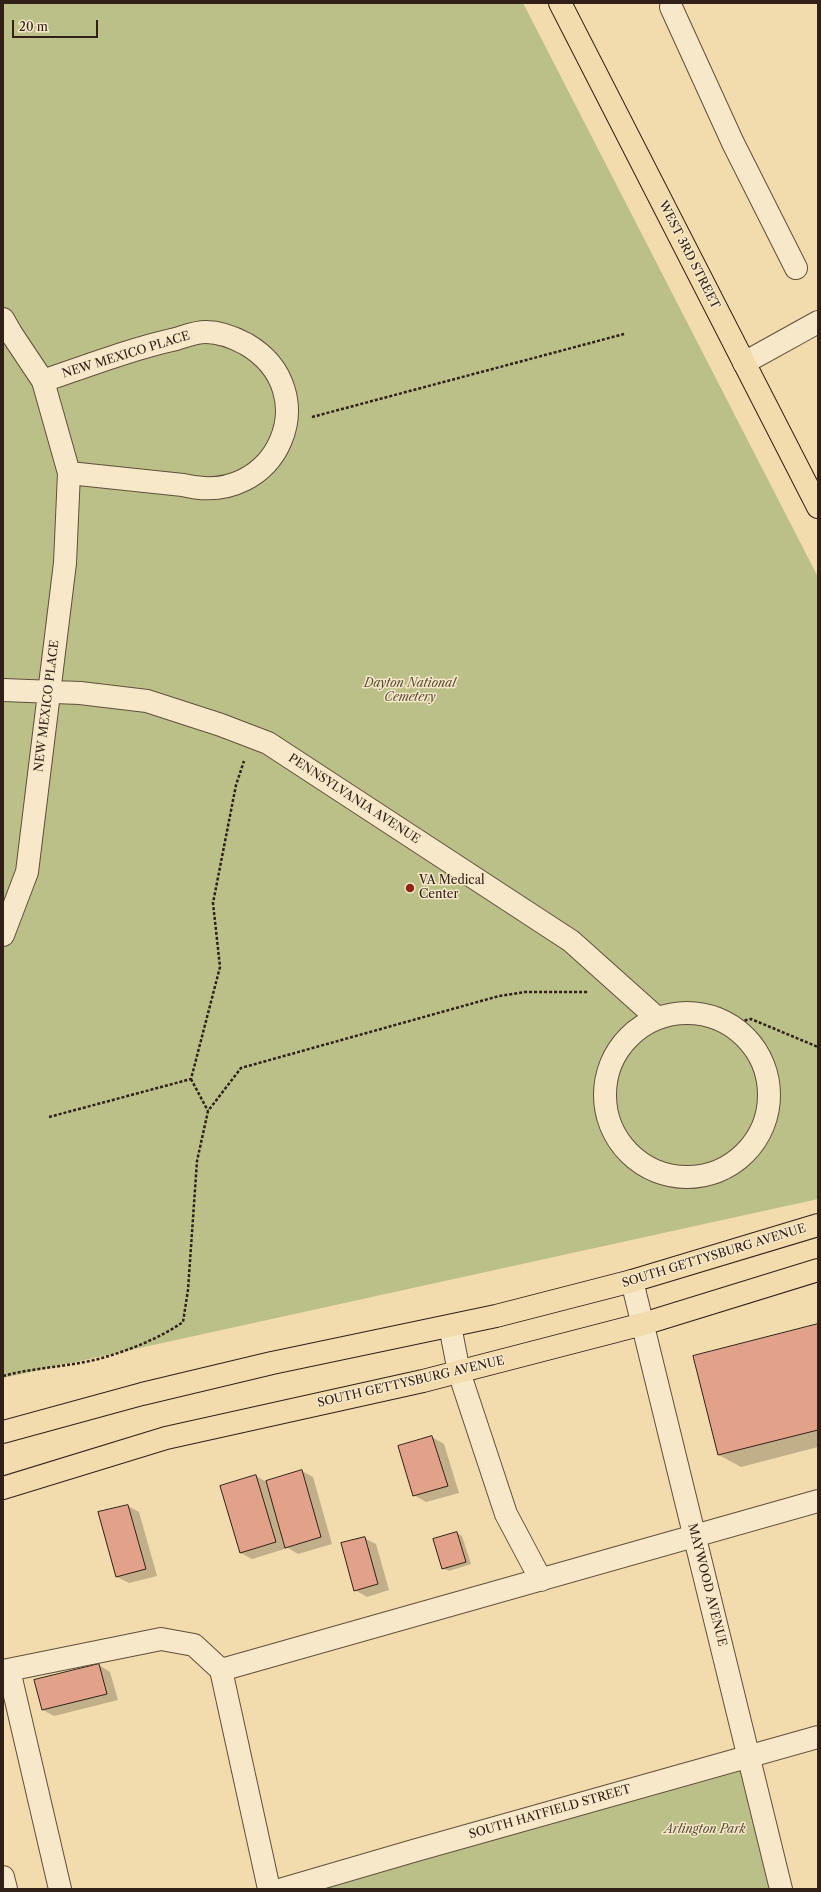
<!DOCTYPE html>
<html>
<head>
<meta charset="utf-8">
<style>
  body { margin:0 }
  #map { position:relative; width:821px; height:1892px; overflow:hidden; background:#f2dbac; font-family:"Libre Caslon Text",serif }
  canvas { display:block }
  .frame { position:absolute; inset:0; border:4px solid #312017; pointer-events:none }
  .scale { position:absolute; left:12px; top:20px; width:86px; height:18px; box-sizing:border-box; border:2px solid #312017; border-top:0; padding-left:5px; font-size:12px; line-height:14px; white-space:nowrap; color:#312017; -webkit-text-stroke:3px #f7e8c9; paint-order:stroke }
</style>
</head>
<body>
<div id="map">
<canvas width="821" height="1892"></canvas>
<div class="frame"></div>
<div class="scale">20 m</div>
</div>
<script>
const context = document.querySelector('canvas').getContext('2d');
context.lineJoin = 'round';
function fillPath(path, color) { context.fillStyle = color; context.fill(path, 'evenodd'); }
function stroke(path, color, width, dash) { context.strokeStyle = color; context.lineWidth = width; context.lineCap = dash ? 'butt' : 'round'; context.setLineDash(dash || []); context.stroke(path); }
function drawText(font, color, halo, rows, align = 'center') {
  context.font = font + ' "Libre Caslon Text",serif'; context.lineWidth = 3; context.setLineDash([]); context.textBaseline = 'middle'; context.strokeStyle = halo; context.fillStyle = color; for (const [text, x, y, turn = 0] of rows) {
    context.save(); context.translate(x, y); context.rotate((+turn || 0) * Math.PI / 180); context.textAlign = isNaN(turn) ? turn : align; if (halo) context.strokeText(text, 0, 0); context.fillText(text, 0, 0); context.restore();
  }
}
fillPath(new Path2D(`
  M 3,3 L 523,3 L 818,577 L 818,1199 L 3,1378 Z
  M 749,1757 L 781,1889 L 283,1889 Z`), '#bbc089');
fillPath(new Path2D(`
  M 818,1325 L 818,1447 L 741,1467 L 719,1455 L 694,1357 Z
  M 432,1437 L 444,1444 L 459,1493 L 426,1502 L 414,1495 Z
  M 302,1471 L 313,1477 L 332,1544 L 298,1554 L 288,1548 L 252,1559 L 241,1553 L 256,1476 L 268,1483 Z
  M 128,1506 L 139,1512 L 157,1576 L 129,1583 L 117,1577 Z
  M 457,1533 L 462,1536 L 471,1564 L 449,1571 L 443,1568 Z
  M 364,1538 L 376,1544 L 389,1590 L 367,1597 L 355,1590 Z
  M 99,1665 L 110,1672 L 118,1700 L 54,1716 L 43,1710 Z`), '#0003');
const building = new Path2D(`
  M 818,1324 L 818,1430 L 718,1455 L 693,1356 Z
  M 432,1436 L 448,1486 L 413,1496 L 398,1446 Z
  M 302,1470 L 321,1537 L 285,1548 L 266,1481 Z
  M 256,1475 L 276,1542 L 240,1553 L 220,1486 Z
  M 128,1505 L 146,1569 L 116,1577 L 98,1512 Z
  M 457,1532 L 466,1562 L 442,1569 L 433,1539 Z
  M 365,1537 L 378,1584 L 354,1591 L 341,1543 Z
  M 99,1664 L 107,1694 L 42,1710 L 34,1680 Z`);
fillPath(building, '#e2a189');
stroke(building, '#312017', 1);
const minor = new Path2D(`
  M 671,7 L 733,143 L 796,268
  M 3,319 L 11,333 L 43,381 L 69,473 L 65,563 L 27,872 L 3,935
  M 744,363 L 818,322
  M 43,381 C 87,366 131,349 176,339 C 186,336 195,332 206,332 C 221,332 233,337 246,344 C 327,391 278,509 183,485 L 69,473
  M 3,690 L 80,693 L 147,701 L 221,725 L 268,743 L 571,941 L 657,1018
  M605 1095a82 82 0 1 1 164 0a82 82 0 1 1-164 0Z
  M 632,1281 L 781,1889
  M 450,1326 L 459,1372 L 506,1514 L 541,1580
  M 9,1670 L 60,1889
  M 221,1670 L 818,1501
  M 3,1671 L 161,1639 L 194,1645 L 221,1670 L 269,1889
  M 3,1877 L 6,1889
  M 283,1889 L 413,1851 L 818,1737`);
const major = new Path2D(`
  M 560,3 L 818,507
  M 3,1432 L 142,1394 L 272,1363 L 496,1316 L 632,1281 L 818,1225
  M 3,1488 L 166,1438 L 423,1381 L 643,1324 L 818,1270`);
stroke(minor, '#614f3c', 24);
stroke(major, '#312017', 24);
stroke(new Path2D(`
  M 312,417 L 624,334
  M 730,1024 L 751,1019 L 818,1047
  M 191,1079 L 208,1111
  M 49,1117 L 191,1079 L 220,967 L 213,903 L 236,785 L 244,761
  M 3,1376 C 36,1367 70,1367 102,1358 C 130,1350 160,1338 183,1322 L 188,1290 L 197,1161 L 208,1111 L 241,1068 L 499,996 L 525,992 L 588,992`), '#312017', 2.5, [3, 2]);
stroke(minor, '#f7e8c9', 22);
stroke(major, '#f2dbac', 22);
for (const [x, y, r, color] of [
  [410,888,5,"#8f2418"]
]) { const dot = new Path2D(); dot.arc(x, y, r, 0, 2 * Math.PI); context.fillStyle = color; context.fill(dot); stroke(dot, '#f7e8c9', 1.5); }
drawText('12px', '#312017', '#f7e8c9', [
  ["WEST 3RD STREET",689,255,63],
  ["NEW MEXICO PLACE",126,355,-17],
  ["NEW MEXICO PLACE",47,706,-83],
  ["PENNSYLVANIA AVENUE",354,799,33],
  ["SOUTH GETTYSBURG AVENUE",714,1256,-17],
  ["SOUTH GETTYSBURG AVENUE",411,1382,-13],
  ["MAYWOOD AVENUE",707,1585,76],
  ["SOUTH HATFIELD STREET",550,1812,-16]
]);
drawText('italic 12px', '#5a5039', '#f7e8c9', [
  ["Dayton National",410,684],
  ["Cemetery",410,698],
  ["Arlington Park",705,1830]
]);
drawText('12px', '#312017', '#f7e8c9', [
  ["VA Medical",419,881],
  ["Center",419,895]
], 'left');
</script>
</body>
</html>
